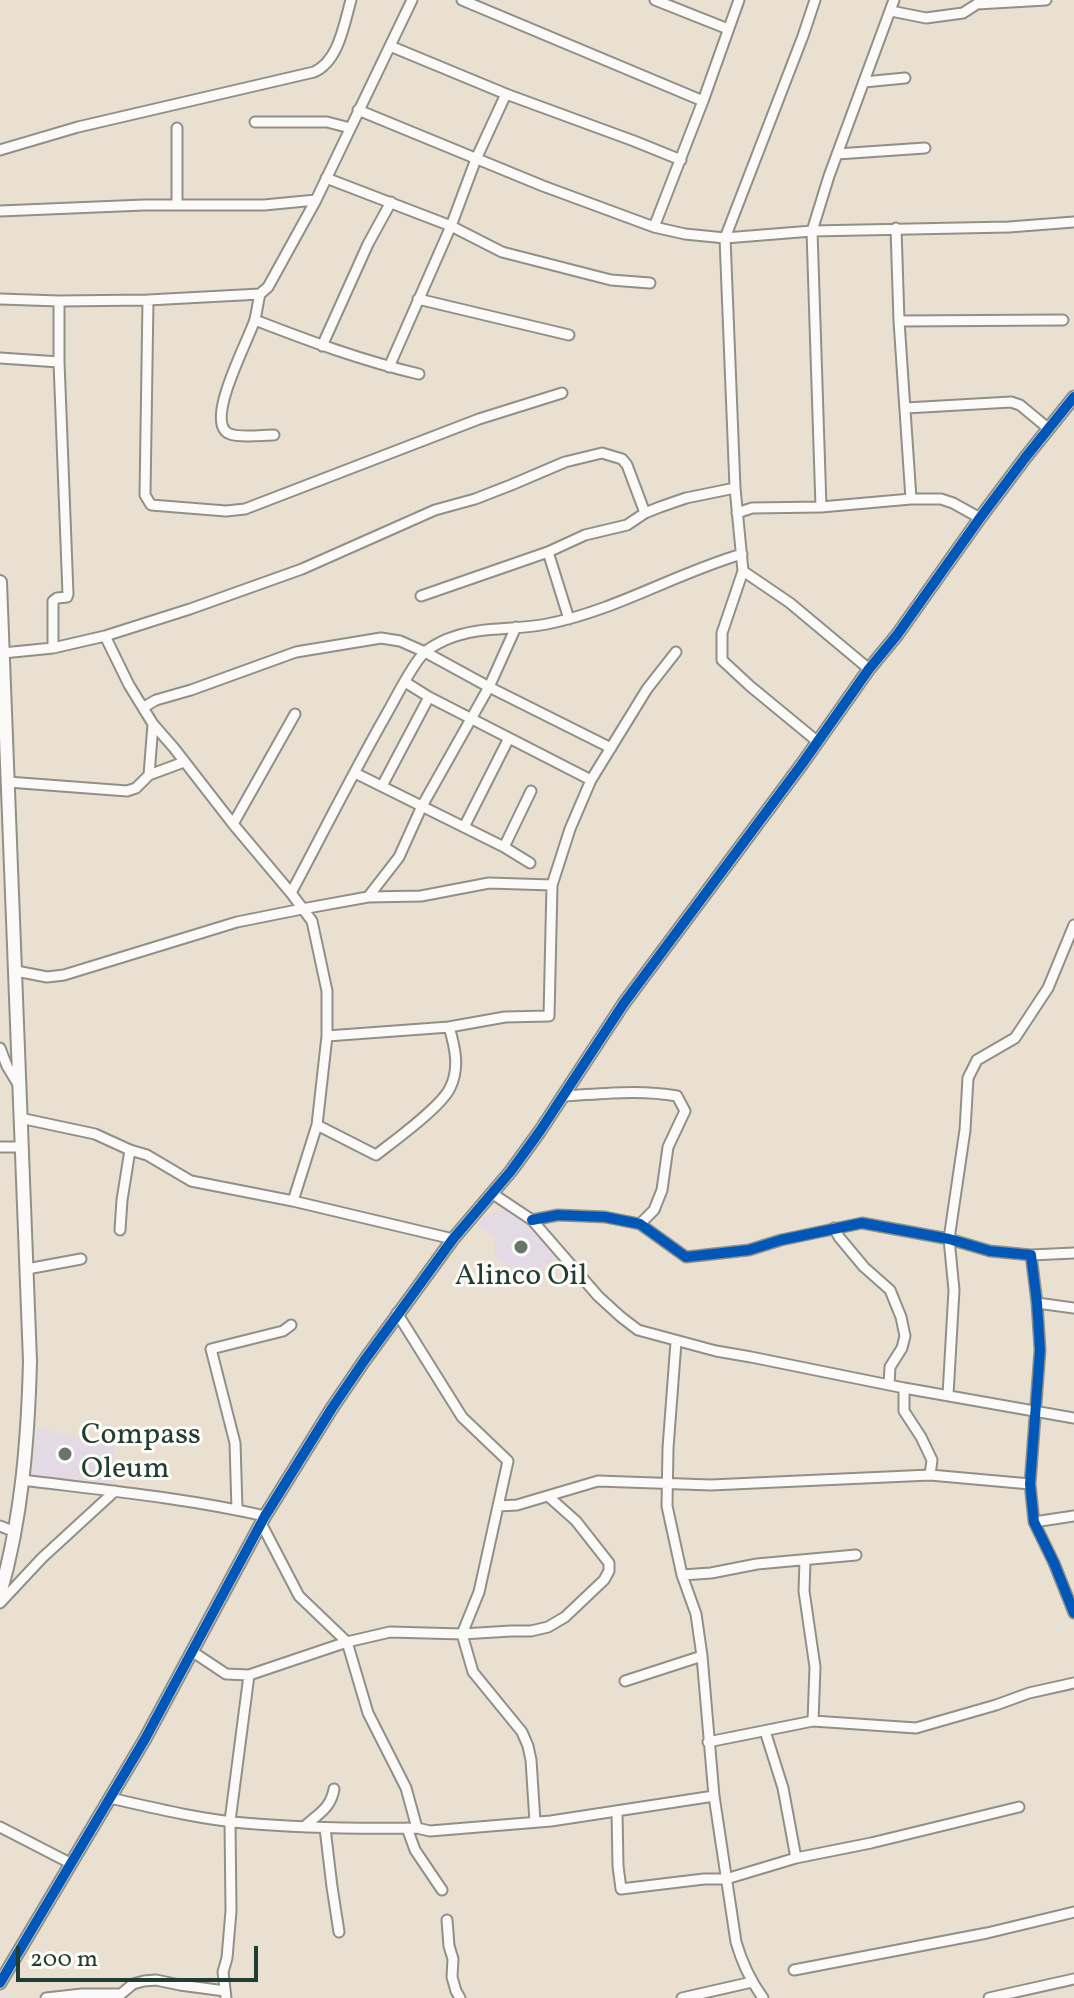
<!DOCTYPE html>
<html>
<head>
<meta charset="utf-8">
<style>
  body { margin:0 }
  #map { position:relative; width:1074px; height:1998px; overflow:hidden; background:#eae0d2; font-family:Vollkorn,serif }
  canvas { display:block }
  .scale { position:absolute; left:16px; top:1946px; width:242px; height:36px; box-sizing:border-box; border:4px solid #1f3d34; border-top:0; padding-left:10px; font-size:24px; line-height:28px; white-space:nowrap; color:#1f3d34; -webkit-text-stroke:6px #fdfcf7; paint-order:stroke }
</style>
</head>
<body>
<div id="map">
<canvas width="1074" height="1998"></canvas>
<div class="scale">200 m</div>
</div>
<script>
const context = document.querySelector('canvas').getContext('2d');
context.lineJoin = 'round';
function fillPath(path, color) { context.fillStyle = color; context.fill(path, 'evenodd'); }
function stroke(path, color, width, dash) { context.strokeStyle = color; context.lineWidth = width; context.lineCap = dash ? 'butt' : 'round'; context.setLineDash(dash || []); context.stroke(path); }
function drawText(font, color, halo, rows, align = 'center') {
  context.font = font + ' Vollkorn,serif'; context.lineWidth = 6; context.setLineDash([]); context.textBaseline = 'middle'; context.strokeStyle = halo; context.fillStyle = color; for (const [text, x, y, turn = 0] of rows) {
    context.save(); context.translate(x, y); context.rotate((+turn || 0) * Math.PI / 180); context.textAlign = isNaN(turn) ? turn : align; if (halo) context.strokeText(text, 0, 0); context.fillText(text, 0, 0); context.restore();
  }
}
fillPath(new Path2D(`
  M 497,1211 L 505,1211 L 520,1219 L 556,1256 L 530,1280 L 495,1257 L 495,1237 L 477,1224 L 485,1216 Z
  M 37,1428 L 115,1445 L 115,1484 L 31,1475 Z`), '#e3dae6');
const minor = new Path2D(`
  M 462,0 L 703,101
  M 655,0 L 728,29
  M 815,0 L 803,36 L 725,238 L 735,488 L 743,571 L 722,633 L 722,660 L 750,686 L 818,742
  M 891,11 L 926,18 L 963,13 L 977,4 L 1046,0
  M 390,46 L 506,94 L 634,141 L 681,160
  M 864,82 L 905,78
  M 358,110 L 543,186 L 654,227 L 685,234 L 725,238 L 812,231 L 1009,227 L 1074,222
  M 255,122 L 327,122 L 350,128
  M 177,128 L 177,205
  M 0,150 L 78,127 L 314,72 C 339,61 344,24 351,0
  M 837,154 L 925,148
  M 326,178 L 451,226 L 502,252 L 611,280 L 650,283
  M 0,211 L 144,205 L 264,205 L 316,200
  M 654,227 L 703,101 L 739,0
  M 896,228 L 899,321 L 911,499
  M 260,294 C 258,302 257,311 255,319 C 250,338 202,424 230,434 C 240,438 263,435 274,435
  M 0,299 L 59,301 L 148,300 L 260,294 L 268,287 L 316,200 L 412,0
  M 418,299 L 569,335
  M 148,300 L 145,495 L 151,505 L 226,511 L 245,509 L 479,419 L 562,393
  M 255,320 C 309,341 363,361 419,374
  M 899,321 L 1063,320
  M 322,346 L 368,244 L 391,202
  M 0,358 L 59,362
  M 389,367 L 451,226 L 476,159 L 506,94
  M 906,408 L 1011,402 L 1020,405 L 1049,429
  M 821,507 L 812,231 L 829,176 L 894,0
  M 737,513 L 752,508 L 821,507 L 911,499 L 941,499 L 953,503 L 980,518
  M 548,552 L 569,619
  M 743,571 L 790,603 L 869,669
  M 421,596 L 548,552 L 585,535 L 627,525 L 645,513 L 660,507 L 686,498 L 735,488
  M 105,636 L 129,685 L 153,724 L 174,748 L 233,824 L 291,893 L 312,921 L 327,991 L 327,1036 L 317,1125 L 293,1201
  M 53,648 L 53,601 L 57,598 L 67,597 L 68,594 L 59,362 L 59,301
  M 3,653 L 53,648 L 105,636 L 190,609 L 302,569 L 435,510 L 475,499 L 511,485 L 565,462 L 602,453 L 622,459 L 627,465 L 645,513
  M 405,682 L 429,697 L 591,780
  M 144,707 L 156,700 L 191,690 L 296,652 L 381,638 L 400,641 L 425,652 L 489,687 L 611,748
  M 355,773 L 504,847 L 530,863
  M 149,775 L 153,724
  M 8,782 L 127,791 L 136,788 L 149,775 L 184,762
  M 382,786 L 429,697
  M 233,824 L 295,714
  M 464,827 L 509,738
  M 504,847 L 531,791
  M 291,893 C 323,833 353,773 386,715 C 396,698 411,666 424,653 C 430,647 439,643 445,640 C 480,625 512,631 547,624 C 617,610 674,574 742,554
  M 368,897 L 399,857 L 422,806 L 489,687 L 516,627
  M 16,971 L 47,977 L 64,975 L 237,922 L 302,909 L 368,897 L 421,896 L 489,883 L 552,885
  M 327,1036 L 449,1027 L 505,1017 L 549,1016 L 552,885 L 570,829 L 591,780 L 647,689 L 676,652
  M 0,1048 L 7,1066 L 19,1086
  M 563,1096 C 601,1094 639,1089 677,1096 L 685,1111 L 668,1147 L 662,1190 L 654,1210 L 640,1224
  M 20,1118 L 95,1134 L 130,1150 L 147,1155 L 191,1181 L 293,1201 L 453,1239
  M 317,1125 L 376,1155 C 394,1141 441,1107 450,1088 C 460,1068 455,1047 449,1027
  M 0,1147 L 21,1147
  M 493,1194 L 532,1220 L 598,1296 L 621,1317 L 638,1330 L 716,1351 L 751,1357 L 904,1388 L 1074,1418
  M 532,1220 L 558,1215 L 605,1217 L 640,1224 L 686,1257 L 749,1250 L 781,1240 L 862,1223 L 949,1239 L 990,1251 L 1031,1255 L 1037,1303 L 1040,1350 L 1030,1484 L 1034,1522 L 1054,1563 L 1074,1613
  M 834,1228 L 839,1237 L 864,1267 L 890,1290 L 901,1317 L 905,1336 L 902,1348 L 890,1367 L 889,1385
  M 120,1230 L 122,1200 L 130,1150
  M 1031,1255 L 1074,1253
  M 27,1269 L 81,1259
  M 1037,1303 L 1074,1308
  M 397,1313 L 462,1417 L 508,1461 L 479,1592 L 462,1634 L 473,1672 L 522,1732 L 528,1746 L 531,1760 L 535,1822
  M 676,1342 L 668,1448 L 667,1506 L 682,1575 L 696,1614 L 702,1656 L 714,1796 L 736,1942 C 742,1963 750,1980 763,1998
  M 904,1388 L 904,1411 L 921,1437 L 932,1460 L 930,1475
  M 948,1395 L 954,1290 L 949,1239 L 965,1130 L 968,1078 L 977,1060 L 1015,1038 L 1048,988 L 1074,925
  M 22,1480 C 103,1490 186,1498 265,1516
  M 498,1506 L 517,1505 L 598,1481 L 711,1485 L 930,1475 L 1030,1484
  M 237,1509 L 235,1443 L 211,1349 L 283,1331 L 291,1325
  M 1034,1522 L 1074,1516
  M 261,1523 L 299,1596 L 347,1642 L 368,1713 L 406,1788 L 417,1828
  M 0,1526 L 15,1532
  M 805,1561 L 804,1591 L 815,1667 L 813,1721
  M 682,1575 L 711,1573 L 757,1564 L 856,1555
  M 0,1603 L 42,1558 L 115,1491
  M 193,1652 L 226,1674 L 249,1675 L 347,1642 L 390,1632 L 462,1634 L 511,1631 L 531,1631 L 548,1627 L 565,1617 L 604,1580 L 609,1571 L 609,1563 L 576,1521 L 549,1497
  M 625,1681 L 702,1656
  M 765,1731 L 783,1788 L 796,1858
  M 708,1742 L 813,1721 L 916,1728 L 996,1705 L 1029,1693 L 1074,1683
  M 110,1798 C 154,1808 199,1819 244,1823 C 301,1828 359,1829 417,1828 L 430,1831 L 551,1821 L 714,1796
  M 617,1811 L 618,1866 L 621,1889 L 704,1879 L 726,1879 L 796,1858 L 871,1843 L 1019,1807
  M 305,1826 C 318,1814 331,1808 334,1789
  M 0,1827 L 70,1863
  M 325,1828 L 332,1887 L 339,1932
  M 407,1828 L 415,1850 L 442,1890
  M 447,1920 L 449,1946 L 453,1959 L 452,1977 L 456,1991 L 460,1998
  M 794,1970 L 987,1933 L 1074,1912
  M 46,1998 L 82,1994 L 121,1994 L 133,1984 L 144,1981 L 156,1980 L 180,1985 L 225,1991
  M 226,1998 L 223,1972 L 227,1958 L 231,1911 L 230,1821 L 249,1675
  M 682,1998 L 752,1982
  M 989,1998 L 1074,1979`);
const tertiary = new Path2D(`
  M 0,1983 L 145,1739 L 265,1516 L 332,1408 L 364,1361 L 453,1239 L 511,1171 L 540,1131 L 624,1003 L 802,764 L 869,669 L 897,635 L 980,518 L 1025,458 L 1074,397`);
const secondary = new Path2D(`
  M 0,582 L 30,1361 C 28,1439 22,1518 0,1594`);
stroke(minor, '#909087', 13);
stroke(tertiary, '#909087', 15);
stroke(secondary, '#909087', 16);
stroke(minor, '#fcfaf8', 9);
stroke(tertiary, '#fcfaf8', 11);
stroke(secondary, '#fcfaf8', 12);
stroke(new Path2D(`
  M 532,1220 L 558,1215 L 605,1217 L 640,1224 L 686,1257 L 749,1250 L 781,1240 L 862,1223 L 949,1239 L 990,1251 L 1031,1255 L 1037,1303 L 1040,1350 L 1030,1484 L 1034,1522 L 1054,1563 L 1074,1613
  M 0,1983 L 145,1739 L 265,1516 L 332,1408 L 364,1361 L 453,1239 L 511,1171 L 540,1131 L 624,1003 L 802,764 L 869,669 L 897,635 L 980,518 L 1025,458 L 1074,397`), '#0057b8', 10);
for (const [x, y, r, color] of [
  [521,1247,8,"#66766b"],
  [65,1454,8,"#66766b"]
]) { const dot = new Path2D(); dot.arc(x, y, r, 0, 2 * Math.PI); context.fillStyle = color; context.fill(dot); stroke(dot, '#fdfcf7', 3); }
drawText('30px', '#1f3d34', '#fdfcf7', [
  ["Alinco Oil",521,1278],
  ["Compass",81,1437,"left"],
  ["Oleum",81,1471,"left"]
]);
</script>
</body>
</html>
